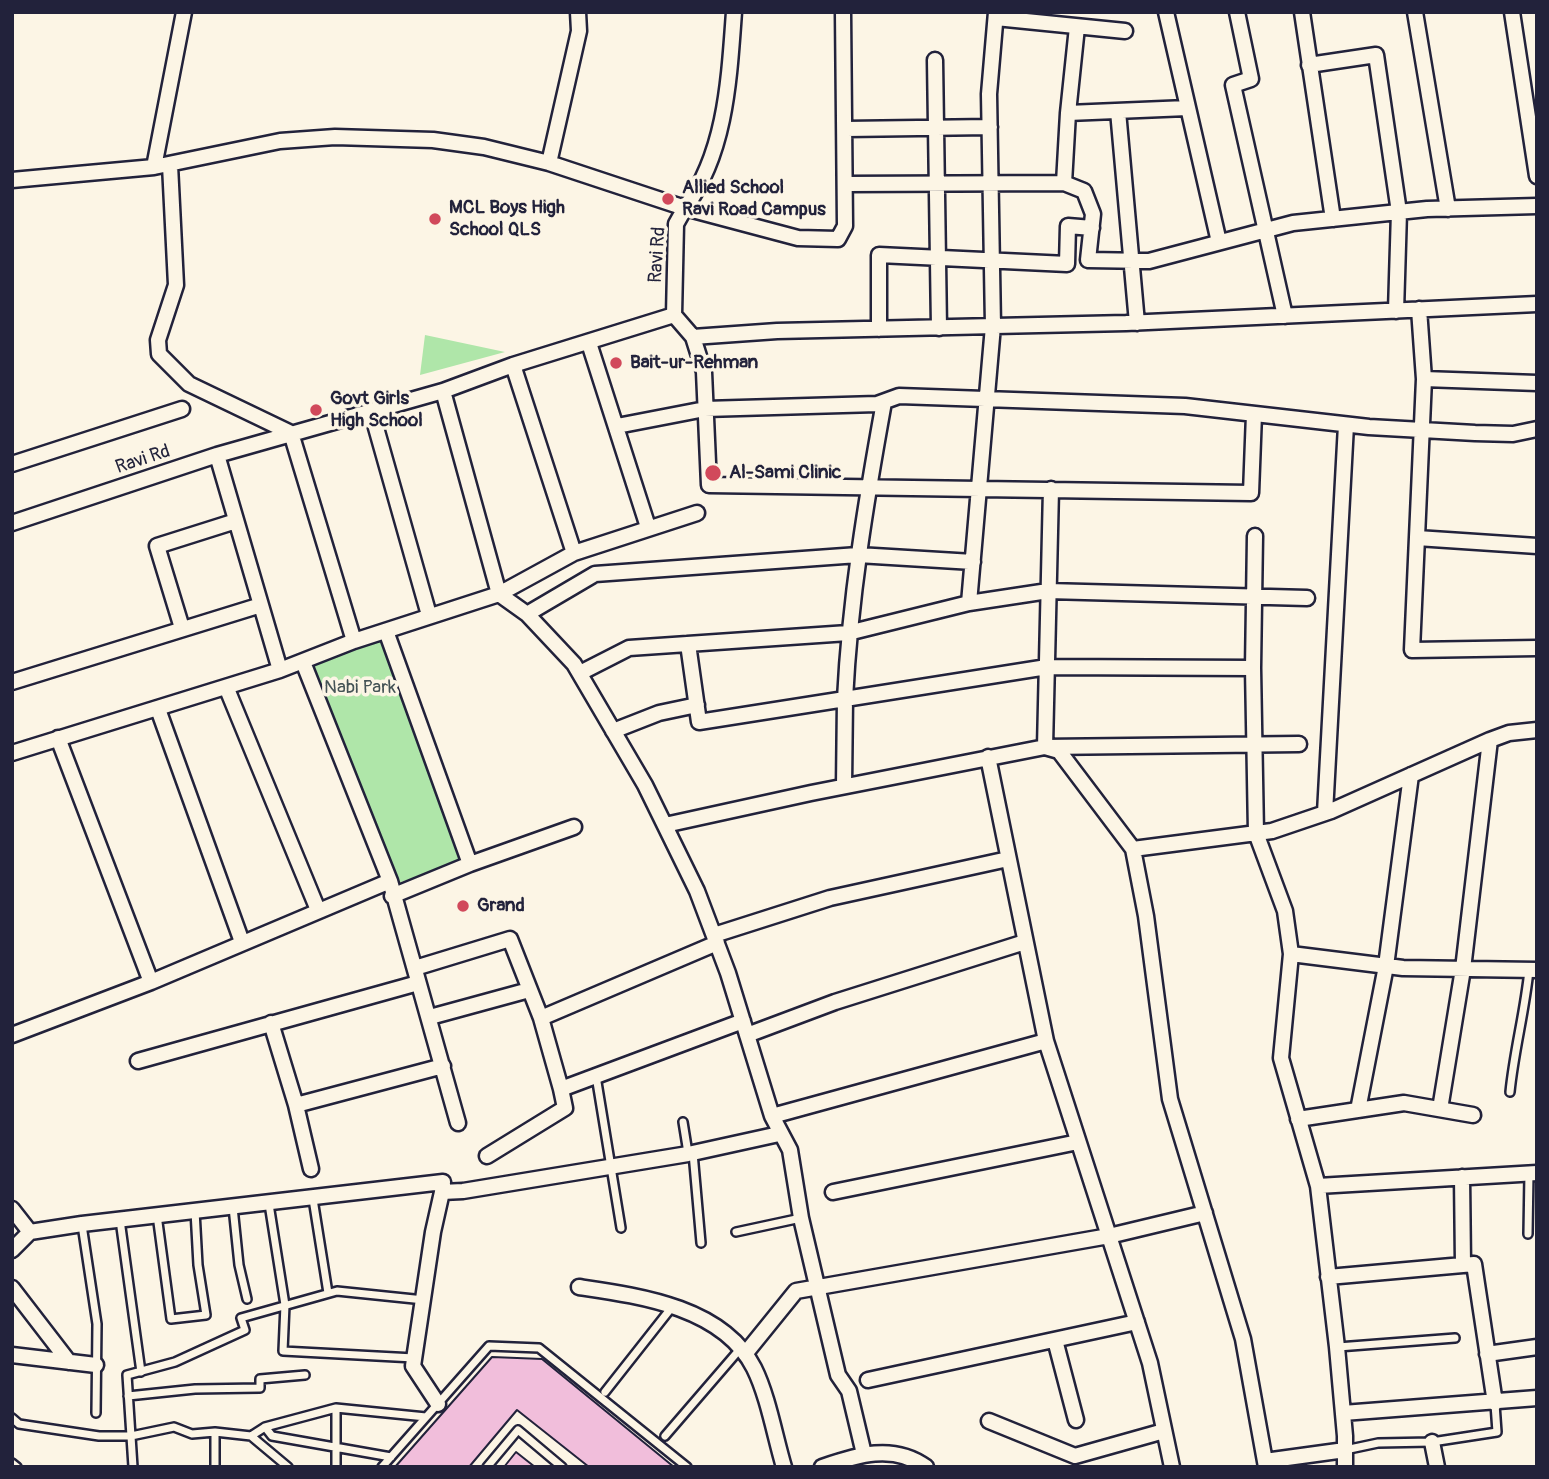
<!DOCTYPE html>
<html>
<head>
<meta charset="utf-8">
<style>
  body { margin:0 }
  #map { position:relative; width:1549px; height:1479px; overflow:hidden; background:#fcf5e5; font-family:Pangolin,sans-serif }
  canvas { display:block }
  .frame { position:absolute; inset:0; border:14px solid #22223b; pointer-events:none }
</style>
</head>
<body>
<div id="map">
<canvas width="1549" height="1479"></canvas>
<div class="frame"></div>
</div>
<script>
const context = document.querySelector('canvas').getContext('2d');
context.lineJoin = 'round';
function fillPath(path, color) { context.fillStyle = color; context.fill(path, 'evenodd'); }
function stroke(path, color, width, dash) { context.strokeStyle = color; context.lineWidth = width; context.lineCap = dash ? 'butt' : 'round'; context.setLineDash(dash || []); context.stroke(path); }
function drawText(font, color, halo, rows, align = 'center') {
  context.font = font + ' Pangolin,sans-serif'; context.lineWidth = 7; context.setLineDash([]); context.textBaseline = 'middle'; context.strokeStyle = halo; context.fillStyle = color; for (const [text, x, y, turn = 0] of rows) {
    context.save(); context.translate(x, y); context.rotate((+turn || 0) * Math.PI / 180); context.textAlign = isNaN(turn) ? turn : align; if (halo) context.strokeText(text, 0, 0); context.fillText(text, 0, 0); context.restore();
  }
}
fillPath(new Path2D(`
  M 425,335 L 505,352 L 420,375 Z
  M 381,638 L 463,861 L 398,883 L 311,661 Z`), '#afe6a9');
const building = new Path2D(`
  M 492,1357 L 542,1359 L 674,1467 L 589,1467 L 517,1410 L 469,1467 L 395,1467 Z
  M 516,1452 L 535,1467 L 504,1467 Z`);
fillPath(building, '#f1bedb');
stroke(building, '#22223b', 2);
const service = new Path2D(`
  M 596,1076 L 621,1228
  M 1510,1092 C 1514,1051 1525,1011 1529,970
  M 683,1122 L 688,1153
  M 693,1153 L 701,1243
  M 313,1199 L 328,1293
  M 269,1204 L 285,1305 L 283,1351 L 414,1358
  M 233,1207 L 239,1265 L 247,1299
  M 157,1215 L 171,1319 L 206,1315 L 198,1265 L 195,1211
  M 120,1220 L 141,1372
  M 82,1225 L 97,1324 L 96,1413
  M 736,1232 L 801,1218
  M 1528,1234 L 1529,1173
  M 1338,1347 L 1455,1338
  M 605,1392 L 672,1307
  M 128,1396 L 195,1389 L 260,1388 L 260,1379 L 305,1375
  M 336,1408 L 336,1467
  M 12,1418 L 19,1424 L 99,1436 L 131,1436 L 174,1427 L 192,1434 L 215,1432 L 215,1467
  M 265,1427 L 336,1408 L 426,1417
  M 215,1432 L 251,1436 L 288,1467
  M 251,1436 L 265,1427 L 272,1436 L 391,1457
  M 665,1436 L 740,1349
  M 1345,1450 L 1378,1443 L 1432,1442 L 1497,1432 L 1495,1404
  M 12,1463 L 17,1467
  M 133,1467 L 127,1375 L 175,1362 L 245,1330 L 241,1318 L 337,1291 L 424,1300
  M 382,1467 L 489,1346 L 539,1348 L 687,1467
  M 487,1467 L 518,1430 L 562,1467`);
const minor = new Path2D(`
  M 734,12 C 729,80 726,152 685,208 L 798,238 L 838,239 L 845,226 L 843,12
  M 1166,12 L 1219,242
  M 1237,12 L 1251,79 L 1233,85 L 1285,316
  M 1302,12 L 1333,219
  M 1415,12 L 1448,209
  M 1512,12 L 1537,176
  M 996,18 L 1125,31
  M 1077,27 L 1068,113 L 1187,108
  M 935,60 L 939,328
  M 1309,65 L 1376,55 L 1399,212 L 1396,311
  M 1118,111 L 1137,323
  M 846,129 L 990,127
  M 549,163 L 579,31 L 578,12
  M 170,165 L 176,285 L 158,340 L 159,354 L 189,384 L 291,433 L 354,641
  M 154,167 L 184,12
  M 12,180 L 154,167 L 280,141 L 335,137 L 433,140 L 484,147 L 549,163 L 685,208 L 676,224 L 674,315 L 513,365 L 443,391 L 217,455 L 12,523
  M 1064,183 L 1068,113
  M 846,184 L 1064,183 L 1084,191 L 1093,214 L 1088,260 L 1149,261 L 1293,223 L 1427,209 L 1537,206
  M 1419,309 L 1424,379 L 1412,650 L 1537,648
  M 674,315 L 693,337 L 704,372 L 709,485 L 1251,493 L 1254,414
  M 879,329 L 879,255 L 1067,264 L 1068,226 L 1092,228
  M 693,337 L 777,331 L 1126,323 L 1537,304
  M 589,343 L 648,527
  M 513,365 L 574,553
  M 1424,379 L 1537,383
  M 443,391 L 499,594 L 527,614 L 574,664 L 645,785 L 697,891 L 728,973 L 772,1116 L 790,1150 L 801,1218 L 838,1375 L 849,1391 L 864,1454
  M 884,402 C 866,501 850,598 845,699 L 1047,667 L 1253,668
  M 371,410 L 429,615
  M 617,426 L 705,409 L 877,404 L 899,396 L 1185,406 L 1369,427 L 1475,433 L 1513,434 L 1537,429
  M 12,464 L 182,409
  M 1051,489 L 1045,747 L 1299,744
  M 1255,536 L 1253,668 L 1256,833 L 1285,911 L 1291,954 L 1281,1058 L 1318,1186 L 1337,1347 L 1345,1436 L 1345,1467
  M 1417,538 L 1537,546
  M 969,603 L 993,326 L 989,94 L 996,12
  M 527,614 L 595,574 L 858,555 L 973,562
  M 182,628 L 157,546 L 236,521
  M 386,631 L 470,864 L 392,896
  M 688,644 L 699,722 L 845,699 L 844,786
  M 303,662 L 390,881 L 458,1123
  M 280,670 L 354,641 L 499,594 L 574,553 L 697,513
  M 580,673 L 629,648 L 848,633 L 969,603 L 1048,591 L 1307,598
  M 12,682 L 261,605
  M 227,689 L 318,910
  M 158,709 L 242,942
  M 613,731 L 659,713 L 697,705
  M 58,738 L 151,982
  M 12,753 L 280,670 L 217,455
  M 988,757 L 1046,1041 L 1150,1363 L 1172,1467
  M 1325,813 L 1346,425
  M 665,825 L 811,793 L 1045,747 L 1059,751 L 1133,849 L 1272,831 L 1331,811 L 1490,740 L 1509,733 L 1537,730
  M 1133,849 L 1146,916 L 1170,1099 L 1243,1339 L 1266,1467
  M 470,864 L 574,827
  M 714,935 L 830,898 L 1008,859
  M 1291,954 L 1403,968 L 1537,970
  M 415,968 L 510,939 L 541,1018 L 561,1089
  M 430,1017 L 529,990
  M 541,1018 L 717,943
  M 271,1023 L 296,1105 L 311,1169
  M 12,1035 L 151,982 L 390,881
  M 747,1035 L 835,1002 L 1025,942
  M 138,1061 L 418,983
  M 296,1105 L 443,1066
  M 1440,1109 L 1463,969 L 1490,740
  M 1358,1110 L 1386,966 L 1411,775
  M 772,1116 L 1046,1041
  M 1298,1119 L 1404,1103 L 1473,1115
  M 487,1156 L 565,1108 L 561,1089 L 743,1021
  M 1462,1177 L 1463,1265
  M 1318,1186 L 1537,1173
  M 833,1192 L 1078,1142
  M 12,1209 L 30,1232
  M 12,1250 L 30,1232 L 82,1224 L 443,1182 L 442,1192 L 463,1191 L 688,1154 L 779,1134
  M 1328,1277 L 1474,1264 L 1495,1403
  M 579,1287 C 640,1296 723,1307 754,1368 C 768,1396 775,1437 784,1467
  M 12,1288 L 69,1362
  M 1055,1340 L 1076,1420
  M 745,1354 L 796,1291 L 1109,1236 L 1205,1213
  M 1487,1354 L 1537,1347
  M 12,1355 L 96,1365
  M 868,1380 L 1137,1322
  M 438,1404 L 413,1366 L 433,1232 L 442,1192
  M 1343,1413 L 1537,1398
  M 989,1421 L 1075,1456 L 1164,1431
  M 1432,1442 L 1437,1467
  M 1265,1461 L 1345,1450
  M 822,1467 C 857,1455 893,1443 926,1467`);
stroke(service, '#22223b', 12);
stroke(minor, '#22223b', 19);
stroke(service, '#fcf5e5', 7);
stroke(minor, '#fcf5e5', 14);
for (const [x, y, r, color] of [
  [668,199,7,"#d1495b"],
  [435,219,7,"#d1495b"],
  [616,363,7,"#d1495b"],
  [316,410,7,"#d1495b"],
  [713,473,9,"#d1495b"],
  [463,906,7,"#d1495b"]
]) { const dot = new Path2D(); dot.arc(x, y, r, 0, 2 * Math.PI); context.fillStyle = color; context.fill(dot); stroke(dot, '#fcf5e5', 2.5); }
drawText('bold 19px', '#22223b', '#fcf5e5', [
  ["Allied School",682,188],
  ["Ravi Road Campus",682,210],
  ["MCL Boys High",449,208],
  ["School QLS",449,230],
  ["Bait-ur-Rehman",630,363],
  ["Govt Girls",330,399],
  ["High School",330,421],
  ["Al-Sami Clinic",729,473],
  ["Grand",477,906]
], 'left');
drawText('19px', '#22223b', '#fcf5e5', [
  ["Ravi Rd",658,255,-86],
  ["Ravi Rd",143,460,-18]
]);
drawText('19px', '#455356', '#fcf5e5', [
  ["Nabi Park",360,688]
]);
</script>
</body>
</html>
